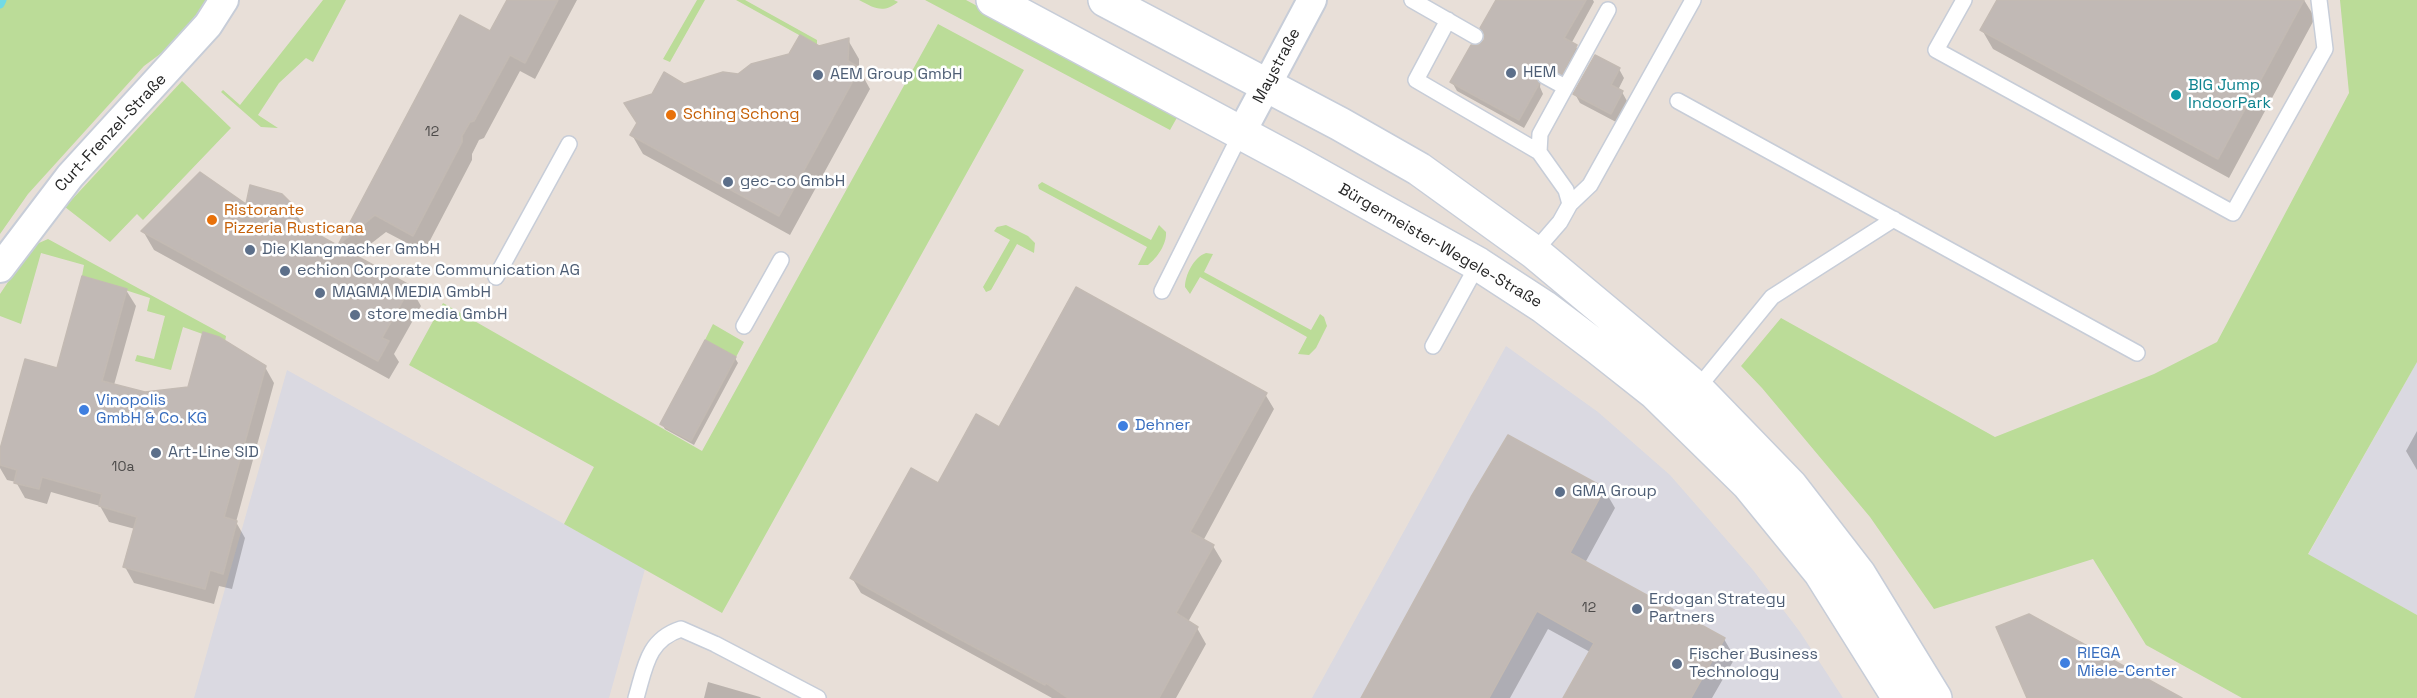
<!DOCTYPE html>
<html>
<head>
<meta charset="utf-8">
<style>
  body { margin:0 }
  canvas { display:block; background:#e8dfd8 }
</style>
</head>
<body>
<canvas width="2417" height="698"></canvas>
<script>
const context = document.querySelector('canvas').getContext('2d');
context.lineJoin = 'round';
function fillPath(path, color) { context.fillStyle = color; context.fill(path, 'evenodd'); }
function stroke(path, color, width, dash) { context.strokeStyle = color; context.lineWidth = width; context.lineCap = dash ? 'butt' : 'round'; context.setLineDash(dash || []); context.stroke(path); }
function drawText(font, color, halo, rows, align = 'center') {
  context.font = font + ' "Space Grotesk",sans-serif'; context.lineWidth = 5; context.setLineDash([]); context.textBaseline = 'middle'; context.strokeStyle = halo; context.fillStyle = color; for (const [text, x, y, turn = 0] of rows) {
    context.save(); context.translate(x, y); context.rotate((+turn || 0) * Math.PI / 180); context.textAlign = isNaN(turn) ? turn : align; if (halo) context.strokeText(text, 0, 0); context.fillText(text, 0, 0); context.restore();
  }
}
fillPath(new Path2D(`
  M 1506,346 L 1598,412 L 1670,475 L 1753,570 L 1800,632 L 1843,698 L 1312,698 Z
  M 2417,362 L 2417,615 L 2308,555 Z
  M 287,370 L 645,569 L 609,698 L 194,698 Z`), '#dad9e1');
fillPath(new Path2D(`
  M 0,0 L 208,0 L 171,46 L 144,66 L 28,194 L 0,234 Z
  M 323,0 L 346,0 L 313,62 L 306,58 L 279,83 L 258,115 L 278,128 L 261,127 L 221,92 L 223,90 L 240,105 Z
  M 697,0 L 705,0 L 670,62 L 663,59 Z
  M 736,0 L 745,0 L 817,40 L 817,45 Z
  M 859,0 L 894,0 L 898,2 C 883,14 874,8 859,0 Z
  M 925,0 L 966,0 L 1179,114 L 1170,130 Z
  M 2340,0 L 2417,0 L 2417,362 L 2308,554 L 2417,615 L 2417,698 L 2242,698 L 2146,645 L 2093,559 L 1934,609 L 1870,517 L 1762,388 L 1741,366 L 1781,318 L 1995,437 L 2154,374 L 2217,342 L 2349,93 Z
  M 938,24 L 1024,70 L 722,613 L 564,524 L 594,467 L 409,365 L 443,303 L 702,451 Z
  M 182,81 L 231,128 L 143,220 L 137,214 L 110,242 L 65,207 Z
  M 1042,182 L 1151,240 L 1159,225 L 1166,232 C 1167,244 1157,258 1148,265 L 1138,265 L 1147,247 L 1039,189 L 1038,185 Z
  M 1006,225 L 1028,236 L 1035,243 L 1034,253 L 1017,244 L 991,290 L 986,292 L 983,287 L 1010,240 L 994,231 L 997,227 Z
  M 48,239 L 226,336 L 225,342 L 183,327 L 171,370 L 135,361 L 137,355 L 154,359 L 165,316 L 147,311 L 150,298 L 82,276 L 84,265 L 41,253 L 21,324 L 0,316 L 0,294 L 32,246 Z
  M 1206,253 L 1213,254 L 1204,272 L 1311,330 L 1320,314 L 1324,317 L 1327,326 L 1316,348 L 1309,355 L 1298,354 L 1307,337 L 1200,277 L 1190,294 L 1185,287 C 1185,275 1194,257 1206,253 Z
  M 713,324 L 744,342 L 736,357 L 705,340 Z`), '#bbdc98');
fillPath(new Path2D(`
  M 508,0 L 577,0 L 535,79 L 520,71 L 484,138 L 479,140 L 472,154 L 472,160 L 424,252 L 386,232 L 355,256 L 410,287 L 421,306 L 394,354 L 399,362 L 389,379 L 154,250 L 143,231 L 247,207 L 293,208 L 305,229 L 342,249 L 339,244 L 460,17 L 491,33 Z
  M 1497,0 L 1593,0 L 1594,2 L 1571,44 L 1576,47 L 1582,55 L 1567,82 L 1541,80 L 1540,87 L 1543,94 L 1524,128 L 1457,91 L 1452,82 L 1484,42 Z
  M 1998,0 L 2304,0 L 2315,18 L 2229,178 L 1993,49 L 1982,30 Z
  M 848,40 L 859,59 L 859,69 L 870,89 L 790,235 L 643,154 L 632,135 L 684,86 L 739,76 L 819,47 Z
  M 1619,69 L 1624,78 L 1618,90 L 1622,92 L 1627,101 L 1616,122 L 1580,103 L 1575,94 Z
  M 126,290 L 136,306 L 114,385 L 145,394 L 189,388 L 265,367 L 274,383 L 236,522 L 245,538 L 232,589 L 219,586 L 214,604 L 134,583 L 125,567 L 135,529 L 109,522 L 100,506 L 51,492 L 47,504 L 25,498 L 16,482 L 7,480 L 0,468 L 0,455 L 58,370 Z
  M 735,358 L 738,363 L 694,445 L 665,429 L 662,424 Z
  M 1265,394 L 1274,409 L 1203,541 L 1213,546 L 1222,561 L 1188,622 L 1197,628 L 1206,644 L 1176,698 L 1052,698 L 861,593 L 852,578 L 939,485 L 1000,429 Z
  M 2417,431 L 2417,470 L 2406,451 Z
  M 1509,437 L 1604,489 L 1615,508 L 1585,563 L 1724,639 L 1735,658 L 1712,698 L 1565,698 L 1590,652 L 1548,629 L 1510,698 L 1363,698 Z
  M 708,682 L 760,697 L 761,698 L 704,698 Z`), '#0003');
stroke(new Path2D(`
  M 0,4 L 2,0`), '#71dae5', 9);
const building = new Path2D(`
  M 507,0 L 558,0 L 525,63 L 510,55 L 474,121 L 470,122 L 462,136 L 462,142 L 413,236 L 375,215 L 338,245 L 460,15 L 490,31 Z
  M 1496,0 L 1586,0 L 1564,38 L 1577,45 L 1562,74 L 1545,66 L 1537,71 L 1535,77 L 1539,84 L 1519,120 L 1450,82 L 1471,45 L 1479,45 L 1484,40 L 1485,35 L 1480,28 Z
  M 1997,0 L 2304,0 L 2218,159 L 1980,30 Z
  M 800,35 L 819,46 L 849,38 L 848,61 L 860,68 L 779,216 L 630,135 L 637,123 L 624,103 L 652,94 L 664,72 L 684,84 L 723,72 L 738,74 L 751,64 L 789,54 Z
  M 1595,55 L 1620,68 L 1611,85 L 1623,91 L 1611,114 L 1573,94 Z
  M 200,172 L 246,204 L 250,185 L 282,194 L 295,207 L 297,223 L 411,286 L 382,338 L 389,341 L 378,361 L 141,231 Z
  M 82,276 L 127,289 L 102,381 L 145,392 L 188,387 L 203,332 L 219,337 L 266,366 L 224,517 L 237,521 L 223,574 L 210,570 L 205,589 L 123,567 L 137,517 L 99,506 L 102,494 L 42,477 L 39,489 L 14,483 L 17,470 L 0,465 L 0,449 L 25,359 L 57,368 Z
  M 1076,287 L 1267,393 L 1190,532 L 1214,545 L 1176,613 L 1198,627 L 1159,698 L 1068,698 L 1046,683 L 1045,685 L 941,629 L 850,578 L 911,468 L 938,483 L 976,414 L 999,427 Z
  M 705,340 L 736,357 L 691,441 L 660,424 Z
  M 1508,435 L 1605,488 L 1570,553 L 1725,638 L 1691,698 L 1563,698 L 1594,643 L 1537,611 L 1489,698 L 1361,698 L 1471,497 Z
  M 2029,614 L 2182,698 L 2027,698 L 1996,627 Z`);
fillPath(building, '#c1b9b5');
stroke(building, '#c3bab3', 1.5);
const lane = new Path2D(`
  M 1412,0 L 1475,36
  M 1964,0 L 1936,50 L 2233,213 L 2325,49 L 2319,0
  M 1448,20 L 1416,80 L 1539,152
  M 1545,76 L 1565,87
  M 1678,101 L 2137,353
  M 1570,204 L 1590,185 L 1693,0
  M 1534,252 L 1560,222 L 1570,204 L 1566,190 L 1539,152 L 1540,134 L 1608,10
  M 496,277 L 569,144
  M 1162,291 L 1241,133
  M 744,326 L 781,260
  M 1433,346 L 1478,264
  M 1697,389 L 1772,297 L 1894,219
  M 636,698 C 645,668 647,640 681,629 L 715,644 L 818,698`);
const street = new Path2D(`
  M 1241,133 L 1312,0
  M 0,268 L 70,176 L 208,25 L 224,0`);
const secondary = new Path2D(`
  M 993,0 L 1297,163 L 1478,264 L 1544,307 L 1597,347 L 1654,392 L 1749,485 L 1820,572 L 1899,698
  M 1105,0 L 1340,124 L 1419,169 L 1534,252 L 1642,342 L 1697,389 L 1791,486 L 1859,574 L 1935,698`);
stroke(lane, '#c7cdd8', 18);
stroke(street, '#c7cdd8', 32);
stroke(secondary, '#c7cdd8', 36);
stroke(lane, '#fff', 15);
stroke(street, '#fff', 28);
stroke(secondary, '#fff', 33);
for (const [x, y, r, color] of [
  [1511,73,6,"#5c6f8a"],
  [818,75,6,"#5c6f8a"],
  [2176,95,6,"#0f9aa8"],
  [671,115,6,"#e8710a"],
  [728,182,6,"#5c6f8a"],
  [212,220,6,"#e8710a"],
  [250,250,6,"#5c6f8a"],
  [285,271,6,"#5c6f8a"],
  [320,293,6,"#5c6f8a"],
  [355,315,6,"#5c6f8a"],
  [84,410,6,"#3f7fe0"],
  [1123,426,6,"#3f7fe0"],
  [156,453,6,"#5c6f8a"],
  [1560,492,6,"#5c6f8a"],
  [1637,609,6,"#5c6f8a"],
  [2065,663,6,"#3f7fe0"],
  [1677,664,6,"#5c6f8a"]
]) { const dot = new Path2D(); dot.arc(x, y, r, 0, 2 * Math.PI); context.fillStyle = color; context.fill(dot); stroke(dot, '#fff', 2); }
drawText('14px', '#4d4b4a', null, [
  ["12",432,132],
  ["10a",123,467],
  ["12",1589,608]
]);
drawText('16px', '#262626', '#fff', [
  ["Maystraße",1277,66,-62],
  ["Curt-Frenzel-Straße",111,133,-47],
  ["Bürgermeister-Wegele-Straße",1440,246,30]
]);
drawText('16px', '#4e5e75', '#fff', [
  ["HEM",1523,73],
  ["AEM Group GmbH",830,75],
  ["gec-co GmbH",740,182],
  ["Die Klangmacher GmbH",262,250],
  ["echion Corporate Communication AG",297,271],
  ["MAGMA MEDIA GmbH",332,293],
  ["store media GmbH",367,315],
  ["Art-Line SID",168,453],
  ["GMA Group",1572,492],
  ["Erdogan Strategy",1649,600],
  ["Partners",1649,618],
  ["Fischer Business",1689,655],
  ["Technology",1689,673]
], 'left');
drawText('16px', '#0d838f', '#fff', [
  ["BIG Jump",2188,86],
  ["IndoorPark",2188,104]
], 'left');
drawText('16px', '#c56008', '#fff', [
  ["Sching Schong",683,115],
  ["Ristorante",224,211],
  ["Pizzeria Rusticana",224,229]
], 'left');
drawText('16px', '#366cbe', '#fff', [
  ["Vinopolis",96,401],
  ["GmbH & Co. KG",96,419],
  ["Dehner",1135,426],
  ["RIEGA",2077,654],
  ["Miele-Center",2077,672]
], 'left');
</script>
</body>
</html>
